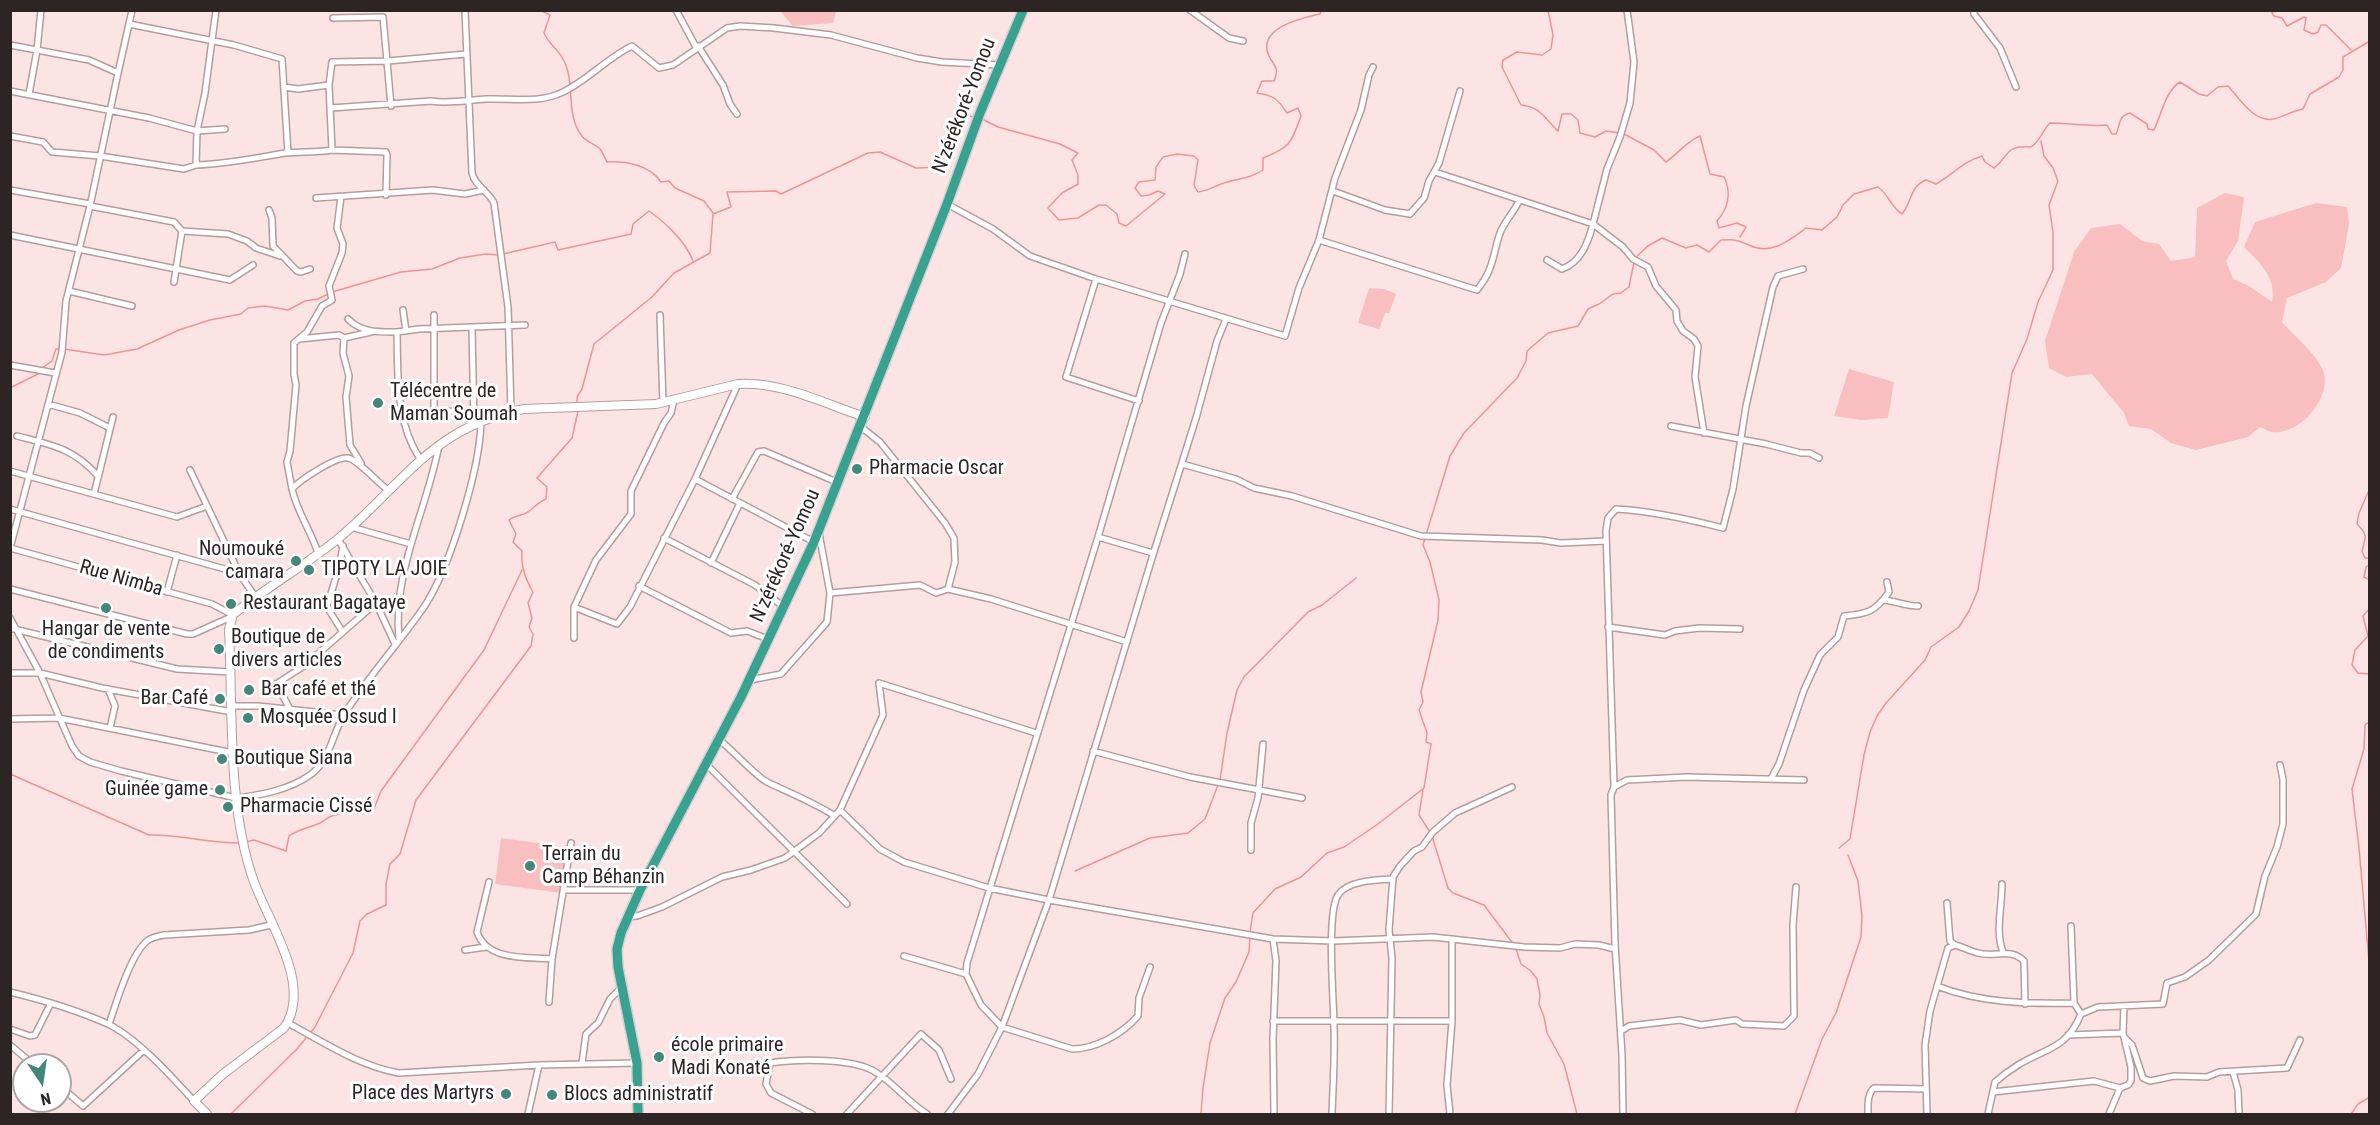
<!DOCTYPE html>
<html>
<head>
<meta charset="utf-8">
<style>
  body { margin:0 }
  #map { position:relative; width:2380px; height:1125px; overflow:hidden; background:#fde4e4; font-family:"Roboto Condensed",sans-serif }
  canvas { display:block }
  .frame { position:absolute; inset:0; border:12px solid #2d2424; pointer-events:none }
  .north { position:absolute; left:12px; top:1053px; width:60px; height:60px; box-sizing:border-box; background:#fff; border:2px solid #aba7a7; border-radius:50%; rotate:167deg; font-size:16px; font-weight:700; line-height:24px; text-align:center; color:#2d2424 }
  .north::after { content:''; display:block; margin:auto; width:21px; height:27px; background:#43877b; clip-path:polygon(50% 0,100% 100%,50% 72%,0 100%) }
</style>
</head>
<body>
<div id="map">
<canvas width="2380" height="1125"></canvas>
<div class="frame"></div>
<div class="north">N</div>
</div>
<script>
const context = document.querySelector('canvas').getContext('2d');
context.lineJoin = 'round';
function fillPath(path, color) { context.fillStyle = color; context.fill(path, 'evenodd'); }
function stroke(path, color, width, dash) { context.strokeStyle = color; context.lineWidth = width; context.lineCap = dash ? 'butt' : 'round'; context.setLineDash(dash || []); context.stroke(path); }
function drawText(font, color, halo, rows, align = 'center') {
  context.font = font + ' "Roboto Condensed",sans-serif'; context.lineWidth = 6; context.setLineDash([]); context.textBaseline = 'middle'; context.strokeStyle = halo; context.fillStyle = color; for (const [text, x, y, turn = 0] of rows) {
    context.save(); context.translate(x, y); context.rotate((+turn || 0) * Math.PI / 180); context.textAlign = isNaN(turn) ? turn : align; if (halo) context.strokeText(text, 0, 0); context.fillText(text, 0, 0); context.restore();
  }
}
fillPath(new Path2D(`
  M 780,11 L 836,11 L 833,23 L 793,26 Z
  M 2225,193 L 2244,197 L 2238,241 L 2226,261 L 2233,279 L 2249,286 L 2272,302 C 2277,278 2260,263 2244,247 L 2255,222 L 2316,203 L 2347,207 L 2349,224 L 2341,268 L 2326,282 L 2287,298 L 2282,322 C 2293,335 2315,353 2322,368 C 2335,395 2300,436 2272,432 C 2269,432 2263,428 2260,427 L 2248,437 L 2196,450 L 2171,443 L 2151,429 L 2129,426 L 2124,413 L 2092,374 L 2066,377 L 2049,368 L 2045,341 L 2074,252 L 2091,228 L 2120,224 L 2142,241 L 2159,244 L 2171,261 L 2195,257 L 2197,208 Z
  M 1369,288 L 1384,289 L 1396,294 L 1389,313 L 1385,313 L 1379,329 L 1358,323 Z
  M 1849,369 L 1894,382 L 1888,418 L 1861,420 L 1834,416 Z
  M 501,838 L 567,847 L 561,893 L 495,884 Z`), '#f9bfc0');
stroke(new Path2D(`
  M 540,10 L 550,15 L 544,33 C 548,43 558,49 563,59 C 576,82 565,113 581,135 C 586,142 595,144 600,149 C 603,153 605,158 607,162 C 626,161 650,165 661,182 L 669,181 L 675,188 L 704,201 L 713,213
  M 1548,10 L 1553,35 L 1551,49 L 1542,55 L 1517,52 L 1503,60 L 1502,67 L 1521,105 C 1541,107 1544,118 1558,131 L 1562,114 L 1571,114 L 1578,120 L 1580,133 L 1595,137 L 1606,131 L 1620,133
  M 2274,10 L 2272,13 L 2274,16 L 2282,18 L 2287,26 L 2304,17 L 2306,18 L 2304,30 L 2313,34 L 2318,32 L 2321,25 L 2326,25 L 2351,50
  M 982,119 L 998,127 L 1060,144 L 1078,153 L 1072,160 L 1078,175 L 1078,184 L 1062,193 L 1048,208 L 1059,220 L 1078,218 L 1099,205 L 1106,205 L 1117,214 L 1119,223 L 1126,226 L 1165,194 L 1158,191 L 1149,195 L 1141,196 L 1135,188 L 1139,182 L 1155,180 L 1156,167 L 1163,157 L 1177,154 L 1194,156 L 1198,160 L 1194,185 L 1198,192 C 1207,191 1213,187 1221,184 C 1237,178 1248,180 1263,170 L 1263,158 C 1291,147 1291,143 1301,116 L 1298,108 L 1287,113 C 1278,99 1273,95 1257,93 L 1262,81 L 1274,81 C 1280,66 1274,67 1269,56 C 1256,28 1302,18 1320,14 L 1321,10
  M 1624,134 L 1654,150 L 1666,162 C 1677,154 1690,139 1700,136 L 1710,174 L 1724,177 C 1732,192 1728,209 1717,221 L 1719,228 L 1737,223 L 1746,227 L 1740,237
  M 503,254 L 555,242 L 558,250 L 631,234 L 633,224 L 649,211 C 666,223 686,242 693,261
  M 1635,258 L 1648,246 L 1662,238 L 1686,248 L 1697,245 L 1709,252 L 1721,240 C 1736,239 1736,240 1749,245 C 1771,256 1790,240 1806,228 L 1822,230 L 1837,217 L 1843,205 L 1854,194 L 1878,187 C 1889,195 1891,207 1902,214 C 1912,202 1910,186 1926,180 L 1936,184 C 1954,174 1962,162 1982,156 L 1985,162 L 1994,168 C 2010,156 2004,145 2031,147 C 2041,140 2042,131 2050,123 C 2070,123 2087,127 2107,125 L 2112,134 L 2116,134 C 2121,124 2117,117 2130,113 L 2147,124 L 2148,129 L 2154,130 C 2161,115 2166,90 2180,82 L 2199,94 L 2207,96 L 2218,87 L 2228,86 C 2240,99 2254,123 2274,119 C 2284,116 2293,111 2303,109 L 2310,94 L 2339,77 L 2343,70 L 2343,57 L 2370,41
  M 332,292 L 401,272 L 432,269 L 460,258 L 486,254 L 498,255
  M 64,349 L 104,355 L 137,349 L 179,330 L 210,320 L 241,314 L 248,308 L 265,306 L 288,310 L 305,301 L 318,299 L 328,294
  M 42,368 L 52,361 L 56,349 L 60,349
  M 10,388 L 40,373
  M 577,403 L 577,397 L 582,389 L 594,344 L 652,297 L 674,273 L 710,253 L 713,214 L 731,207 L 727,192 L 776,191 L 781,194 L 868,153 L 880,152 L 916,168 L 944,167 L 963,115 L 975,117
  M 2370,488 L 2359,513 L 2357,524 C 2368,535 2366,537 2362,551 L 2365,558 L 2370,558
  M 2370,564 L 2366,567 L 2364,577 L 2370,580
  M 2370,608 L 2363,616 L 2368,636 L 2355,650 L 2352,665 L 2358,673 L 2370,674
  M 2370,721 L 2365,725 L 2364,749 L 2352,789 L 2359,848 L 2370,972
  M 10,774 L 149,835 C 179,834 208,843 239,843
  M 1220,780 L 1227,733 L 1237,690 L 1244,677 L 1308,612 L 1322,605 L 1356,578
  M 1423,790 L 1419,815 L 1430,832
  M 1432,836 L 1448,888 L 1453,893 L 1484,905 L 1514,945
  M 246,842 L 254,840 L 286,851 L 289,836 C 299,829 309,828 320,823 C 324,821 328,817 332,816 C 337,813 363,813 369,814 L 373,811 L 381,791 L 484,650 L 522,570
  M 1839,848 L 1850,839 L 1864,755 L 1870,732 L 1877,716 L 1886,703 L 1925,660 L 1931,647 L 1959,627 L 1969,611 L 1978,590 L 2012,373 L 2027,339 L 2038,302 L 2053,270 L 2053,232 L 2049,205 L 2058,181 L 2053,168 L 2044,156 L 2041,141
  M 1075,871 L 1150,838 L 1188,833 L 1205,819 L 1218,785
  M 1250,932 L 1253,913 L 1275,889 L 1301,877 L 1327,853 L 1344,847 L 1378,824 L 1424,788 L 1431,744 L 1426,742 L 1427,733 L 1419,710 L 1423,702 L 1421,692 L 1438,620 L 1439,600 L 1430,562 L 1423,545 L 1450,456 L 1464,433 L 1517,378 L 1526,361 L 1527,351 L 1548,333 L 1578,326 L 1588,309 L 1599,304 L 1613,294 L 1621,293 L 1629,287 L 1634,262
  M 1516,949 L 1521,964 L 1531,971 L 1537,979 L 1540,995 L 1539,1004 L 1544,1017 L 1547,1033 L 1564,1064 L 1577,1114
  M 231,1114 L 297,1049 L 315,1027 L 353,953 L 360,921 L 367,914 L 386,905 L 386,884 L 390,864 L 400,854 L 416,800 L 531,646 L 533,634 L 529,627 L 532,618 L 528,603 L 533,592 C 525,578 521,567 522,551 L 513,542 L 516,534 L 509,520 C 515,516 518,516 524,514 C 532,511 536,503 546,499 L 547,487 L 537,478 L 572,438 L 578,411
  M 1201,1114 L 1203,1088 L 1210,1043 L 1225,998 L 1236,982 L 1249,952 L 1250,936
  M 1795,1114 L 1822,1039 L 1836,1013 L 1861,937 L 1862,916 L 1858,881 L 1848,855
  M 2351,1114 L 2358,1104 L 2370,1097`), '#f49196', 1.5);
const street = new Path2D(`
  M 41,10 L 37,50 L 89,60 L 118,73 L 90,206 L 66,301 L 62,352 L 10,548 L 212,604 L 231,614
  M 216,10 L 205,93 L 197,131 L 196,165 C 226,164 255,158 285,153 C 300,151 316,153 332,150 L 329,85 L 332,62 L 388,61 L 466,54
  M 465,10 L 472,173 C 475,186 488,191 494,203 L 508,307 L 511,411
  M 676,10 L 696,47
  M 1190,10 L 1229,38 L 1243,41
  M 1974,10 L 1974,14 L 2000,48 L 2016,87
  M 333,18 L 383,17 L 391,106
  M 129,24 L 132,10
  M 10,45 L 37,50 L 29,94
  M 698,46 L 723,85 L 730,104 L 737,114
  M 118,73 L 129,24 L 234,45 L 282,59 L 288,153
  M 284,87 L 298,89 L 329,85
  M 10,91 L 149,118 L 197,131 L 225,129
  M 331,108 L 431,101 C 450,104 467,100 486,99 C 511,98 539,104 563,92 C 588,80 607,58 632,46 L 659,68 L 673,65 L 727,28 L 740,26 L 774,28 L 831,35 L 917,58 L 942,62 L 1000,65
  M 10,136 L 43,142 L 52,152 L 100,156 L 184,169 L 196,165
  M 332,150 L 386,152 L 387,155 L 386,195
  M 1435,172 L 1593,224 L 1607,169 L 1620,137 L 1630,103 L 1634,62 L 1627,10
  M 10,190 L 90,204
  M 1333,191 L 1385,210 L 1410,214 L 1424,198 L 1429,181 L 1439,163 L 1460,91
  M 316,198 L 433,190 L 465,194 L 484,190
  M 947,204 L 993,229 L 1030,256 L 1096,279 L 1285,336 L 1299,288 L 1319,240 L 1335,178 L 1361,110 L 1369,75 L 1373,67
  M 90,206 L 174,222 L 182,231 L 174,282
  M 269,210 L 272,218 L 273,246 L 297,271 L 301,272 L 310,269
  M 182,231 L 228,234 L 247,241 L 256,248 L 280,256
  M 10,235 L 230,280 L 253,265
  M 1319,240 L 1477,290 C 1494,269 1492,257 1500,233 C 1504,222 1514,212 1519,201
  M 1547,260 L 1562,269 C 1581,262 1588,243 1593,224 L 1623,247 L 1633,259 L 1648,267 L 1656,286 L 1676,310 L 1677,321 L 1683,331 L 1694,339 L 1698,346 L 1695,377 L 1704,433
  M 1096,279 L 1066,377 L 1139,401
  M 69,291 L 132,306
  M 403,310 L 406,331
  M 434,315 L 434,411
  M 660,315 L 663,403
  M 348,319 C 362,333 378,332 397,332
  M 472,328 L 474,425
  M 299,339 L 339,335 L 344,338
  M 10,365 L 55,373
  M 48,404 L 80,413 L 110,428
  M 401,412 L 474,411
  M 1671,426 L 1766,444 L 1801,453 L 1810,453 L 1819,458
  M 861,427 L 880,442 L 945,523 L 954,538 L 955,562 L 948,589
  M 17,436 C 52,445 73,448 98,476
  M 420,459 C 395,421 398,375 397,332 L 419,329 L 525,325
  M 361,463 L 350,445 L 346,397 L 349,376 L 343,353 L 344,338 L 371,332
  M 1182,464 L 1236,479 L 1254,488 L 1292,496 L 1421,536 L 1542,540 L 1561,543 L 1606,541
  M 190,470 L 239,573 L 256,598
  M 10,471 L 177,517 L 207,506
  M 695,479 L 814,542
  M 292,489 L 287,462 L 290,451 L 296,385 L 294,374 L 294,343 L 307,332 L 322,306 L 332,300 L 329,286 L 342,253 L 343,244 L 337,228 L 341,197
  M 94,494 L 113,417
  M 732,499 L 758,452 L 764,451 L 839,483
  M 10,509 L 239,573
  M 351,527 L 411,544
  M 1098,537 L 1153,553
  M 664,538 L 755,585 L 784,607
  M 338,539 L 376,603 L 395,644
  M 318,553 C 311,531 297,512 292,489 C 300,480 336,456 348,458 C 357,459 378,483 388,490
  M 711,563 L 740,503
  M 639,586 L 731,633 L 747,631 L 768,639
  M 10,589 L 187,634 L 193,634 L 231,617
  M 167,592 L 177,555
  M 830,593 L 920,585 L 936,593 L 948,589 L 991,599 L 1127,642
  M 1884,600 C 1895,601 1906,606 1918,606
  M 574,607 L 617,624 L 630,607 L 695,479 L 738,384
  M 10,618 L 40,673 L 72,746 L 79,756 L 90,762 L 121,771 L 236,798 C 261,795 289,790 310,775 C 331,760 332,733 345,713 C 369,676 399,643 424,607 C 450,568 480,469 481,422
  M 1608,627 L 1665,635 L 1675,631 L 1699,628 L 1740,629
  M 10,628 L 177,669 L 231,672
  M 342,631 L 327,607 C 333,586 340,568 343,546
  M 574,638 L 574,607 L 596,560 L 631,514 L 631,491 L 664,423 L 671,413 L 674,400
  M 229,639 L 272,642
  M 399,639 C 392,572 427,510 439,445
  M 10,673 L 40,673 L 102,688 L 232,712
  M 750,680 L 781,674 L 827,622 L 830,593 L 819,533
  M 108,689 L 115,706 L 110,728
  M 232,706 L 258,706 L 343,715
  M 290,709 L 276,684 L 304,666 L 376,603
  M 10,719 L 59,718 L 233,753
  M 717,738 C 732,749 754,775 767,782 C 790,793 813,802 835,816
  M 1093,751 L 1190,777 L 1302,798
  M 705,763 L 847,904
  M 1771,779 L 1779,764 L 1804,690 L 1820,655 L 1838,637 L 1844,616 C 1867,614 1875,612 1889,592 L 1887,582
  M 1614,787 L 1627,780 L 1687,777 L 1804,780
  M 840,810 L 880,849 L 904,862 L 989,888 L 1049,900 L 1273,939 L 1333,941 L 1433,937 L 1524,947 L 1560,948 L 1575,944 L 1599,945 L 1615,949
  M 1251,850 L 1251,823 L 1258,798 L 1263,744
  M 489,882 L 477,932 C 487,961 526,957 552,959
  M 2002,884 C 2002,907 1995,932 2003,952
  M 565,890 L 640,890
  M 1947,903 L 1950,941 L 1955,945
  M 628,917 L 637,916 L 662,907 L 722,877 L 751,870 L 785,858 L 819,833 L 840,810 L 883,715 L 879,683 L 1036,733
  M 2071,926 L 2074,1003 L 2081,1014
  M 1273,939 L 1276,961 L 1273,1039 L 1274,1114
  M 465,950 L 486,947
  M 904,956 L 966,974
  M 1150,967 L 1139,998 L 1138,1016 C 1122,1034 1096,1049 1072,1049 L 1002,1027 L 981,1005 L 966,974 L 967,963 L 1098,537 L 1161,323 L 1180,274 L 1185,254
  M 1937,986 C 1980,1003 2027,1004 2074,1003
  M 10,992 C 43,1000 77,1010 108,1024 C 137,1038 172,1077 194,1101
  M 549,1002 L 552,959 L 571,843
  M 1273,1021 L 1452,1021
  M 288,1023 C 323,1042 359,1066 399,1073 L 539,1065 L 637,1063
  M 109,1024 C 116,1004 130,955 147,941 C 152,937 158,936 164,935 L 249,930 L 271,925
  M 10,1029 L 30,1036 L 35,1035 L 51,1003
  M 1621,1031 L 1629,1026 L 1680,1020 L 1701,1025 L 1736,1020 L 1742,1024 L 1784,1026 L 1794,1016 L 1793,925 L 1796,887
  M 2068,1035 L 2123,1033
  M 2125,1038 L 2132,1045 L 2143,1078 L 2150,1081 L 2174,1076 L 2207,1077 L 2219,1072 L 2287,1068 L 2300,1040
  M 10,1045 L 34,1065
  M 582,1063 L 586,1034 L 598,1023 L 610,999 L 623,986
  M 2233,1072 L 2238,1090 L 2239,1114
  M 60,1086 L 83,1106 L 144,1050
  M 1993,1092 L 2094,1081 L 2120,1088 L 2128,1085 L 2131,1081 L 2131,1067 L 2123,1033 L 2124,1006
  M 528,1114 L 539,1065
  M 812,1114 L 771,1093 L 766,1084 L 770,1063 C 796,1059 848,1058 872,1070 C 893,1081 907,1102 927,1114
  M 847,1114 L 921,1034 L 939,1050 L 951,1079
  M 948,1114 L 978,1074 L 1002,1027 L 1049,900 L 1152,558 L 1196,418 L 1217,341 L 1226,319
  M 1332,1114 C 1333,1086 1335,1056 1334,1027 C 1334,1002 1326,914 1338,895 C 1348,880 1377,880 1393,879
  M 1389,1114 L 1392,958 L 1389,930 L 1393,877 L 1400,866 L 1414,851 L 1422,847 L 1433,832 L 1455,813 L 1512,787
  M 1450,1114 L 1447,1085 L 1452,1021 L 1452,941
  M 1623,1114 L 1622,1055 L 1615,944 L 1611,795 L 1614,787 L 1606,531 L 1608,518 L 1616,509 C 1652,511 1688,519 1723,528 L 1733,489 L 1746,406 L 1773,287 L 1778,276 L 1803,269
  M 1868,1114 C 1868,1106 1867,1094 1874,1088 L 1926,1089
  M 1927,1114 L 1925,1045 L 1930,1011 L 1948,948 L 1955,945 C 1963,947 1970,951 1978,953 C 1994,958 2010,947 2024,961 L 2025,1004
  M 1988,1114 L 1995,1082 C 2002,1076 2010,1070 2018,1065 C 2046,1048 2067,1049 2081,1014 L 2098,1007 L 2163,1004 L 2167,983 L 2185,977 L 2209,960 L 2256,914 L 2265,876 L 2277,847 L 2283,824 L 2283,779 L 2280,765
  M 2109,1114 L 2120,1088`);
const secondary = new Path2D(`
  M 235,613 C 268,586 306,565 339,538 C 403,484 433,426 524,409 L 656,404 L 738,384 C 781,381 825,404 865,417
  M 207,1114 L 194,1101 L 223,1074 L 284,1028 C 314,985 267,921 253,879 C 227,804 233,709 229,630 L 232,618`);
const highway = new Path2D(`
  M 638,1114 L 637,1063 L 618,967 L 617,949 L 621,933 L 640,890 L 741,697 L 814,542 L 947,204 L 980,113 L 1023,10`);
stroke(street, '#b49d9d', 8);
stroke(secondary, '#b49d9d', 10);
stroke(highway, '#d1cfcf', 12);
stroke(street, '#fff', 5);
stroke(secondary, '#fff', 8);
stroke(highway, '#39a190', 9);
for (const [x, y, r, color] of [
  [378,403,6,"#43877b"],
  [857,469,6,"#43877b"],
  [296,561,6,"#43877b"],
  [309,570,6,"#43877b"],
  [231,604,6,"#43877b"],
  [106,608,6,"#43877b"],
  [219,649,6,"#43877b"],
  [249,690,6,"#43877b"],
  [220,699,6,"#43877b"],
  [248,718,6,"#43877b"],
  [222,759,6,"#43877b"],
  [220,790,6,"#43877b"],
  [228,807,6,"#43877b"],
  [530,866,6,"#43877b"],
  [659,1057,6,"#43877b"],
  [506,1094,6,"#43877b"],
  [552,1095,6,"#43877b"]
]) { const dot = new Path2D(); dot.arc(x, y, r, 0, 2 * Math.PI); context.fillStyle = color; context.fill(dot); stroke(dot, '#fff', 2); }
drawText('20px', '#2d2424', '#fff', [
  ["N'zérékoré-Yomou",965,106,-69],
  ["N'zérékoré-Yomou",786,556,-66],
  ["Rue Nimba",121,579,16]
]);
drawText('20px', '#2d2424', '#fff', [
  ["Télécentre de",390,392],
  ["Maman Soumah",390,415],
  ["Pharmacie Oscar",869,469],
  ["Noumouké",284,550,"right"],
  ["camara",284,573,"right"],
  ["TIPOTY LA JOIE",321,570],
  ["Restaurant Bagataye",243,604],
  ["Hangar de vente",106,630,"center"],
  ["de condiments",106,653,"center"],
  ["Boutique de",231,638],
  ["divers articles",231,661],
  ["Bar café et thé",261,690],
  ["Bar Café",208,699,"right"],
  ["Mosquée Ossud I",260,718],
  ["Boutique Siana",234,759],
  ["Guinée game",208,790,"right"],
  ["Pharmacie Cissé",240,807],
  ["Terrain du",542,855],
  ["Camp Béhanzin",542,878],
  ["école primaire",671,1046],
  ["Madi Konaté",671,1069],
  ["Place des Martyrs",494,1094,"right"],
  ["Blocs administratif",564,1095]
], 'left');
</script>
</body>
</html>
